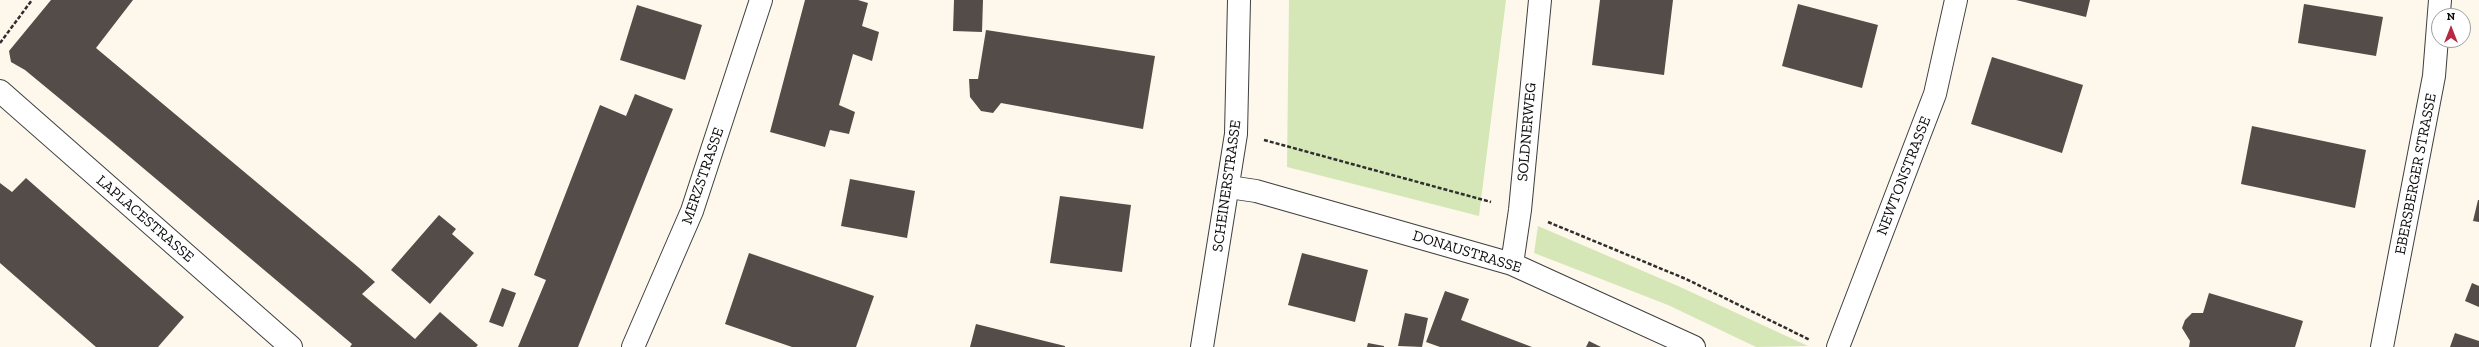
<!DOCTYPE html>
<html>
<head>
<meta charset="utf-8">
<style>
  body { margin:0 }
  #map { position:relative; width:2479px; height:347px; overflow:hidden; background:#fef8ec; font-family:"Zilla Slab",serif }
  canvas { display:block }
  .north { position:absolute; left:2431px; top:8px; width:40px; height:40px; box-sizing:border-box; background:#fff; border:1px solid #9e9e9e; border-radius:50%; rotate:0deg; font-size:11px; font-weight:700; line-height:16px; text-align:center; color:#0c0c0c }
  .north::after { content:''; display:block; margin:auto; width:14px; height:18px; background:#b82841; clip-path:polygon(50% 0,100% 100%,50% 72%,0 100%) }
</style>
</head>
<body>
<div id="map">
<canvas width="2479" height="347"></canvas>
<div class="north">N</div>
</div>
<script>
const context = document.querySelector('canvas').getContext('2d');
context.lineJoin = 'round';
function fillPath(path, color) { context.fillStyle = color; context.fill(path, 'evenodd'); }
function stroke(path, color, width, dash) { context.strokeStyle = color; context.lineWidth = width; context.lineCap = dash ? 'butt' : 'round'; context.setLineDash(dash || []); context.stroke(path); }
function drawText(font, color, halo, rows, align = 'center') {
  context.font = font + ' "Zilla Slab",serif'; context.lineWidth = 4; context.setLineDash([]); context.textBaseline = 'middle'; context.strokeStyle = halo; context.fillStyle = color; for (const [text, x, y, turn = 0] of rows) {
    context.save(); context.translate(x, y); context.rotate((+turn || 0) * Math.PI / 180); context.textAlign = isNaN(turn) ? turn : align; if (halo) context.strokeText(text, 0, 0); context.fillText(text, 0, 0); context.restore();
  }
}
fillPath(new Path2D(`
  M 1289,0 L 1506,0 L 1479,216 L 1287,167 Z
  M 1538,226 L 1678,286 L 1808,346 L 1756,347 L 1668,305 L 1534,253 Z`), '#d6e7b7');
fillPath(new Path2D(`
  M 51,0 L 133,0 L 96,48 L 358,267 L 375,282 L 362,294 L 415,339 L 440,312 L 478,345 L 476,347 L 350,347 L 352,344 L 111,141 L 25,70 L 11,62 L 9,51 Z
  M 805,0 L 858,0 L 868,3 L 862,26 L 879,32 L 872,61 L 853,54 L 839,105 L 855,112 L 849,134 L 830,130 L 825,147 L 770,132 Z
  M 954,0 L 983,0 L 982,32 L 953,31 Z
  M 1600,0 L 1673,0 L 1664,75 L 1592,65 Z
  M 2016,0 L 2090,0 L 2086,17 Z
  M 1798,4 L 1878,25 L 1862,88 L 1782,66 Z
  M 2304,4 L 2383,17 L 2376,56 L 2298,43 Z
  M 637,5 L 702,25 L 685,80 L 620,60 Z
  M 986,30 L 1155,56 L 1143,129 L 1001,103 L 993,113 L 981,111 L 970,97 L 969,79 L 978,79 Z
  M 1992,57 L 2083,85 L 2062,153 L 1971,124 Z
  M 635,94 L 673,109 L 578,347 L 518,347 L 546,280 L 534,275 L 600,105 L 626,116 Z
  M 2252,126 L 2366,150 L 2355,208 L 2241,184 Z
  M 26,178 L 184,317 L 158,347 L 96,347 L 0,263 L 0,183 L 12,192 Z
  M 850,179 L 915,191 L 907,238 L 841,226 Z
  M 1060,196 L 1131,205 L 1122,272 L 1050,263 Z
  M 2478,200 L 2479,200 L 2479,222 L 2473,221 Z
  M 439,215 L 456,229 L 452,234 L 474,253 L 430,304 L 391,270 Z
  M 749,253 L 874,296 L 856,347 L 792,347 L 725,324 Z
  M 1302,253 L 1368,270 L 1355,322 L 1288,305 Z
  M 2472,283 L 2479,286 L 2479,307 L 2465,301 Z
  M 502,288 L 516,293 L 503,327 L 489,322 Z
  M 1445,291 L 1469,299 L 1461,320 L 1532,347 L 1440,347 L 1426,342 Z
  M 2209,293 L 2303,321 L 2295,347 L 2189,347 L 2190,341 L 2182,328 L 2185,320 L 2192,313 L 2203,313 Z
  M 1405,313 L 1428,318 L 1422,347 L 1398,346 Z
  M 976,324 L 1065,346 L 1065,347 L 970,347 Z
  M 2455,333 L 2479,341 L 2479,347 L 2450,347 Z
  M 1589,341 L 1601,347 L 1586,347 Z
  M 1368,343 L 1384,346 L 1384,347 L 1367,347 Z`), '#544c49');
const minor = new Path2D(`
  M 0,91 L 291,347
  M 1229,187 L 1256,191 L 1512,264 L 1694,347
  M 1512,264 L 1520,210 L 1540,0
  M 633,347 L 692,211 L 761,0
  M 1838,347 L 1935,94 L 1956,0
  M 2382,347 L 2434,76 L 2440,0`);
const tertiary = new Path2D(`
  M 1202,347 L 1236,134 L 1239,0`);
stroke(minor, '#3f3f3f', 24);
stroke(tertiary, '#3f3f3f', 24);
stroke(new Path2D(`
  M 0,43 L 32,0
  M 1264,140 L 1491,202
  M 1548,222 L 1686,279 L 1810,340`), '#2e2e2e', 2.5, [4, 2]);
stroke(minor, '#fff', 22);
stroke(tertiary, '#fff', 22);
drawText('15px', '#0c0c0c', '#fff', [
  ["SOLDNERWEG",1527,132,-85],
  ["EBERSBERGER STRASSE",2416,174,-79],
  ["MERZSTRASSE",703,176,-71],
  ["NEWTONSTRASSE",1904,176,-69],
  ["SCHEINERSTRASSE",1227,186,-82],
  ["LAPLACESTRASSE",145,219,41],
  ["DONAUSTRASSE",1467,252,17]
]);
</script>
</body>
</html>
